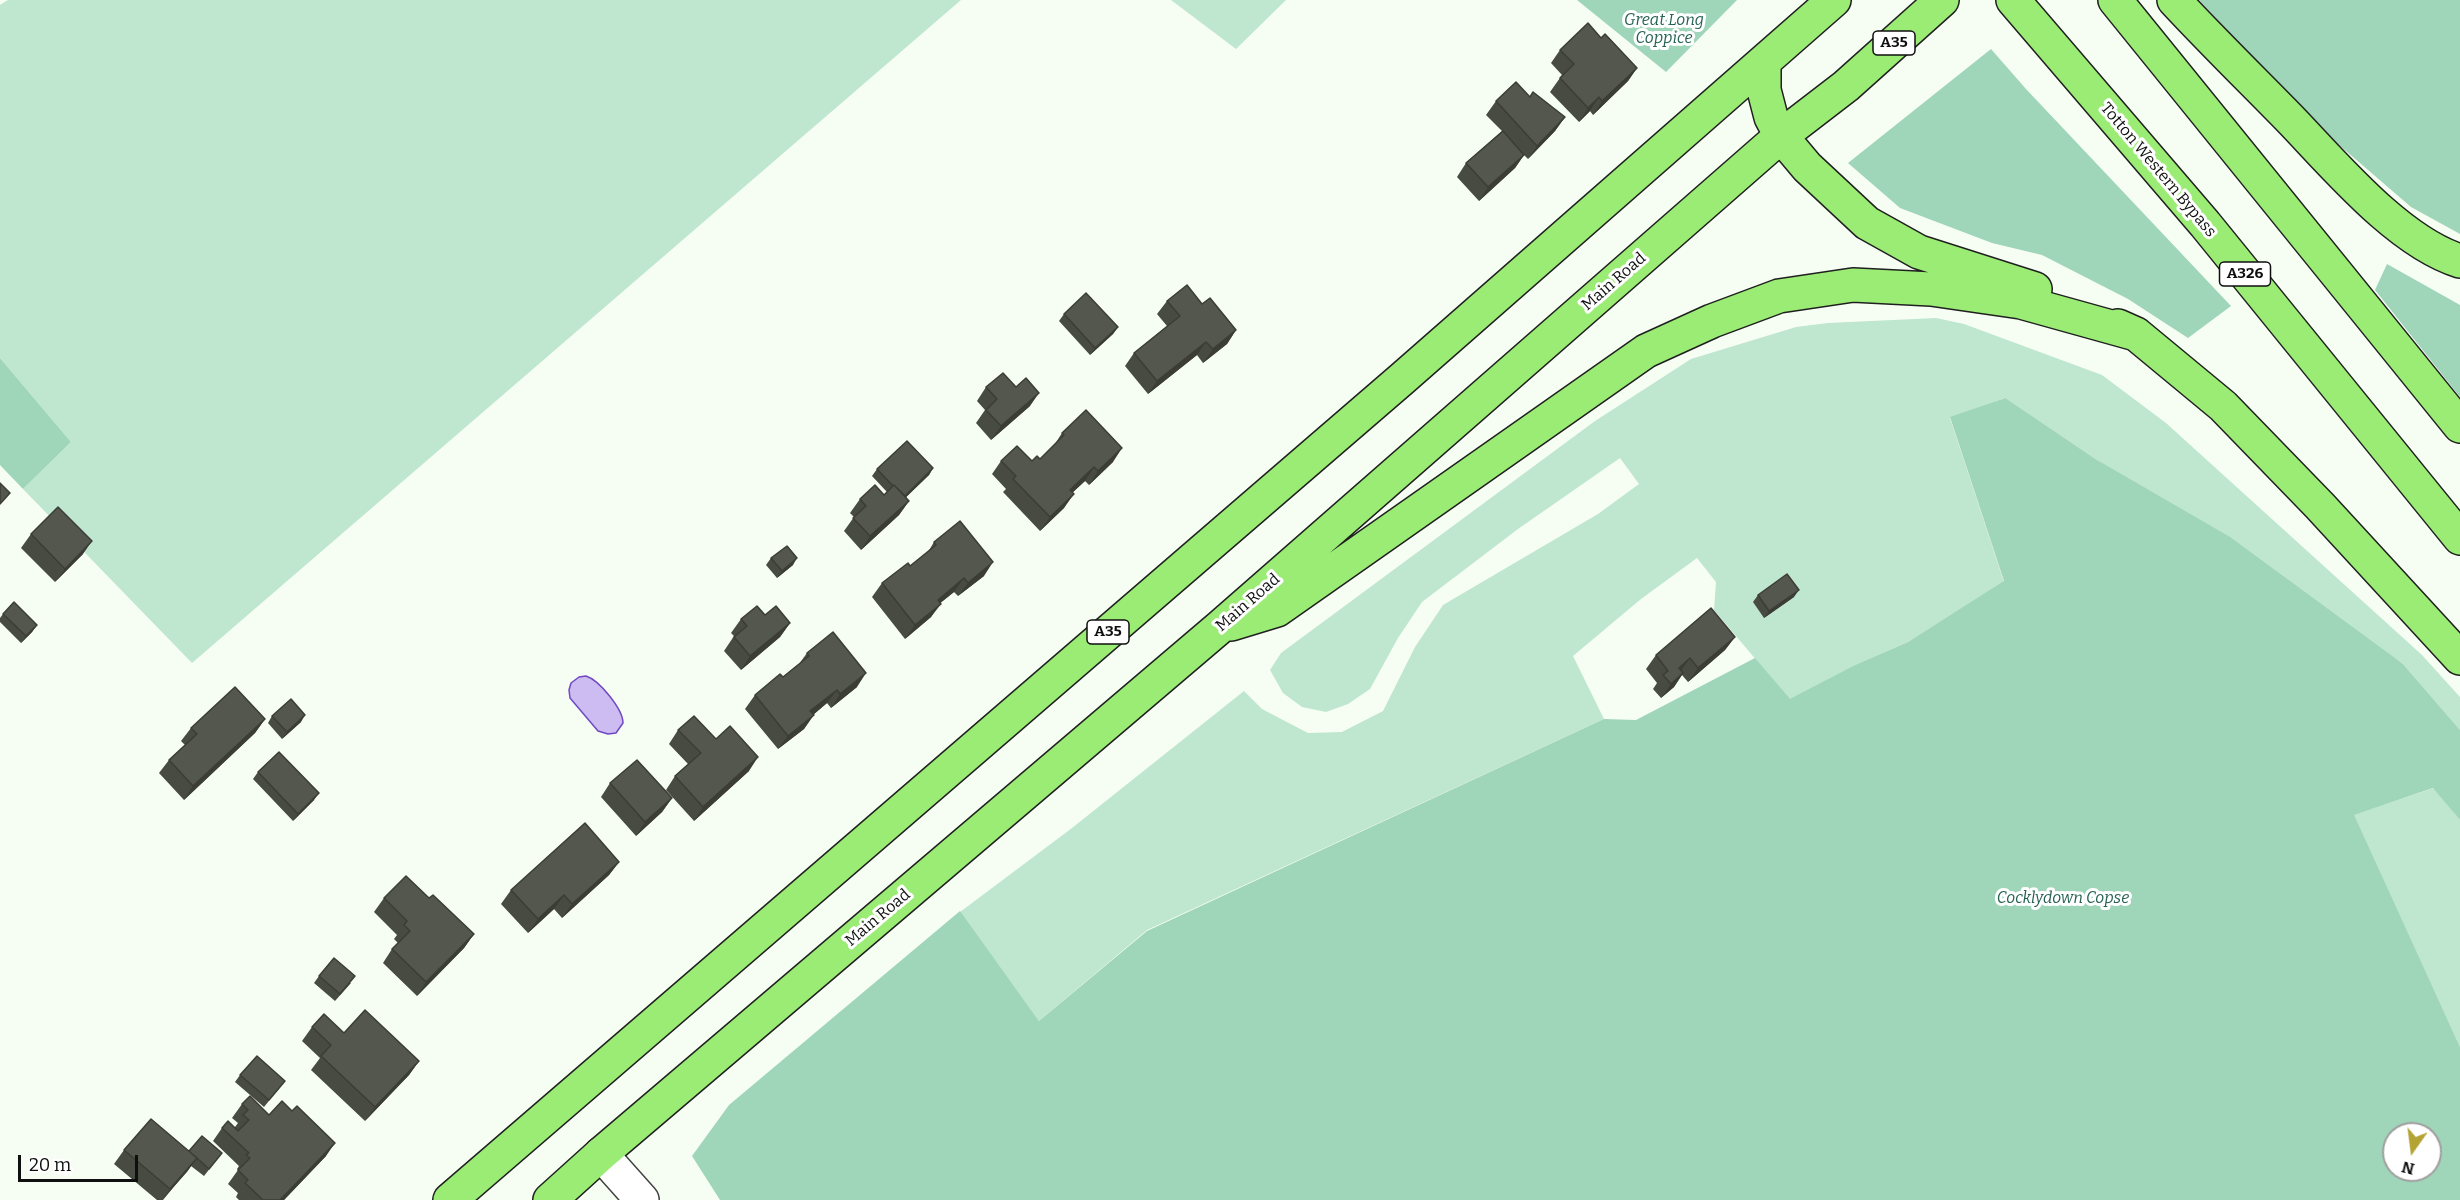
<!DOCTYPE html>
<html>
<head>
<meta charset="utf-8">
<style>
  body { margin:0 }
  #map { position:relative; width:2460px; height:1200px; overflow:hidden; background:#f6fef3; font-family:Bitter,serif }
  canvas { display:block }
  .north { position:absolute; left:2382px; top:1122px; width:60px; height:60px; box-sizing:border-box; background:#fff; border:2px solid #9f9f9f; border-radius:50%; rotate:194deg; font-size:16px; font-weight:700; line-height:24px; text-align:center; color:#0f0f0f }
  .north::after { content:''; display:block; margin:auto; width:21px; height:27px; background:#b4a433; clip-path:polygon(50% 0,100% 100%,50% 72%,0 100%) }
  .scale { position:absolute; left:18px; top:1155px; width:120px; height:27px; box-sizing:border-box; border:3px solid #0f0f0f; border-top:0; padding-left:8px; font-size:18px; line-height:21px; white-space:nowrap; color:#0f0f0f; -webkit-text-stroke:4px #fff; paint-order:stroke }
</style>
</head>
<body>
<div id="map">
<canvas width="2460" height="1200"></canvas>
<div class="north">N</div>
<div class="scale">20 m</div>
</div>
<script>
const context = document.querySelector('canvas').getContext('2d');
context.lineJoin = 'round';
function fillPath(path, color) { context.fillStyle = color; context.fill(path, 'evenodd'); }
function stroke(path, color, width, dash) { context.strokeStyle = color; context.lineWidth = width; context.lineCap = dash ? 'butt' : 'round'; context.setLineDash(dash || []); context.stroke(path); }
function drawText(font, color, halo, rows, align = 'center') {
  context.font = font + ' Bitter,serif'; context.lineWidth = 6; context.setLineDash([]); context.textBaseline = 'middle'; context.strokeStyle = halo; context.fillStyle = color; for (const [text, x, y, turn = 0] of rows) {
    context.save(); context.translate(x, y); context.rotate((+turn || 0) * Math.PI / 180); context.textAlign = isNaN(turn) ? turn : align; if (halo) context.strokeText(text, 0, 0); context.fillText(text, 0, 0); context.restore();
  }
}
fillPath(new Path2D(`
  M 8,0 L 961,0 L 192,663 L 23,489 L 71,442 L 0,358 L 0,5 Z
  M 1171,0 L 1286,0 L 1236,49 Z
  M 1936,318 L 1964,324 L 2102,375 L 2166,423 L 2422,655 L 2460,697 L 2460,730 L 2403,664 L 2004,398 L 1950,418 L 2004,582 L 1908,642 L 1855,665 L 1790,700 L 1714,610 L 1716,582 L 1697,558 L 1641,599 L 1573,656 L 1604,719 L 1147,930 L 1039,1021 L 960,912 L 1072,828 L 1244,691 L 1262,709 L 1308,733 L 1342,732 L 1383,711 L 1415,647 L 1443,605 L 1598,514 L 1639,484 L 1620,458 L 1518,529 L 1422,602 L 1398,638 L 1370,689 L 1348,704 L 1326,712 L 1302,707 L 1283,693 L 1270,670 L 1281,653 L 1595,421 L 1691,359 L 1796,327 L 1828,323 Z
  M 2434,788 L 2460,820 L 2460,1047 L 2353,815 Z`), '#bfe6cf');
fillPath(new Path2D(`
  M 1577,0 L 1737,0 L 1666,72 Z
  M 2199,0 L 2460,0 L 2460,234 L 2411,207 L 2310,120 Z
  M 1991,49 L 2026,89 L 2231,306 L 2188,338 L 2128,299 L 2042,255 L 1992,243 L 1900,208 L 1848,163 Z
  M 2387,264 L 2460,305 L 2460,397 L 2375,290 Z
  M 0,358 L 71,442 L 23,489 L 0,465 Z
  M 2005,398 L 2097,460 L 2230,537 L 2403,664 L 2460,730 L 2460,820 L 2433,788 L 2354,815 L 2460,1047 L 2460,1200 L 720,1200 L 692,1156 L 729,1105 L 960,911 L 1039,1021 L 1147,931 L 1604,719 L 1636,720 L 1755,658 L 1790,699 L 1855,665 L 1908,642 L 2004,581 L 1950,417 ZM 2394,1134 L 2430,1134 L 2430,1170 L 2394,1170 Z`), '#9fd5b9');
const water = new Path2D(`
  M 586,676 C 599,680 623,709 623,723 L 616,733 L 608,734 L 598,731 L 570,698 L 569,690 L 571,683 L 579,677 Z`);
fillPath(water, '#ccbcf1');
stroke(water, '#7049c2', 1.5);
const minor = new Path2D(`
  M 601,1154 L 642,1200`);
const primary = new Path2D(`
  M 2013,0 L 2205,224 L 2460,538
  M 2115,0 L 2460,426
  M 2174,0 C 2212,41 2253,81 2292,121 C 2336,167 2399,242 2460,261
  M 1764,63 L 1764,90 L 1771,117 L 1781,136 L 1807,167 L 1867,223 L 1919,252 L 2035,289
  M 2118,326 L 2136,334 L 2223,406 L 2320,506 L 2460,658
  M 1231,624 L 1277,610 L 1646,351 L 1712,321 L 1779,296 L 1853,285 L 1931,289 L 2021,302 L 2136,334
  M 450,1200 L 1403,378 L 1834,0
  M 550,1200 L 601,1154 L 1220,627 L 1781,136 L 1846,86 L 1942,0`);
stroke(minor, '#424242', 36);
stroke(primary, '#202020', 36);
stroke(minor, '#fff', 33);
stroke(primary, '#9bec75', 33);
fillPath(new Path2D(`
  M 1601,38 L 1637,68 L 1628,81 L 1593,115 L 1590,111 L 1579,122 L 1550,92 L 1562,75 L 1551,63 L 1560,50 Z
  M 1530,97 L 1565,117 L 1555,131 L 1528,159 L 1524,155 L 1515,168 L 1479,201 L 1457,177 L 1466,163 L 1502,131 L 1486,115 L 1496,101 Z
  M 1167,301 L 1202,304 L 1236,330 L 1227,344 L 1203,363 L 1197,355 L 1148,394 L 1125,366 L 1134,353 L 1167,326 L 1157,314 Z
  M 1064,314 L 1118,327 L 1113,334 L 1090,355 L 1059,321 Z
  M 986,387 L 1030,406 L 991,440 L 976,423 L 985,410 L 977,401 Z
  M 1062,433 L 1113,462 L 1089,485 L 1085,481 L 1072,493 L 1064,508 L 1040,531 L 1003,492 L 1006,489 L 992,474 L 1001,461 L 1032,461 L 1040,459 L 1053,447 Z
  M 933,468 L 929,475 L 906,497 L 909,501 L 899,515 L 861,550 L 844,531 L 854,517 L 850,513 L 860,499 L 884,495 L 887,492 L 872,476 L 877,469 Z
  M 31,534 L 83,554 L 55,582 L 21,548 Z
  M 934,542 L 984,576 L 958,596 L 954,592 L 940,603 L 931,617 L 905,639 L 872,597 L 882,583 L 910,566 L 928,552 Z
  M 771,558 L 793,565 L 777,578 L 766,565 Z
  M 1758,595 L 1794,597 L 1764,618 L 1753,602 Z
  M 3,614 L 37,625 L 32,632 L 21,643 L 0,622 L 0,618 Z
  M 765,615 L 790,623 L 780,637 L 741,670 L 724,651 L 734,636 L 731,633 L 741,619 Z
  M 1735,637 L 1725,650 L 1688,682 L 1682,675 L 1674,687 L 1661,698 L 1653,689 L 1657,683 L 1646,669 L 1656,655 Z
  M 807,653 L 857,687 L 831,708 L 827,703 L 813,715 L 804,729 L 778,749 L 745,709 L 755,695 L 783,677 L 799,664 Z
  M 272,716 L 301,722 L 282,739 L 268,723 Z
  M 265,719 L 255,733 L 184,800 L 159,773 L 169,760 L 185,745 L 181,741 L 191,728 Z
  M 678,730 L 716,739 L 749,771 L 694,821 L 666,790 L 675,776 L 688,764 L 669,744 Z
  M 258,772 L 314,800 L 293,821 L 253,779 Z
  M 610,783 L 672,798 L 662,812 L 636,836 L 601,797 Z
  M 619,862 L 609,875 L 562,918 L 554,909 L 528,933 L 501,904 L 511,890 Z
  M 384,898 L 429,898 L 474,934 L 464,948 L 417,996 L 383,963 L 392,949 L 398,943 L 394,939 L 397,935 L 374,912 Z
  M 319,976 L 351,983 L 335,1001 L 314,983 Z
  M 312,1027 L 344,1033 L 419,1061 L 409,1075 L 365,1121 L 311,1070 L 320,1058 L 302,1041 Z
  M 240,1075 L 285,1081 L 264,1107 L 235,1082 Z
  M 242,1104 L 269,1115 L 326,1156 L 284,1200 L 239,1200 L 236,1197 L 238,1193 L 228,1184 L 238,1170 L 237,1169 L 239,1166 L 213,1141 L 222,1128 L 235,1127 L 238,1123 L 232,1118 Z
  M 124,1150 L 189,1151 L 222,1153 L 204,1176 L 191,1166 L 163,1200 L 157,1200 L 114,1164 Z`), '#484b42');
fillPath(new Path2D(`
  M 1637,68 L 1628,81 L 1593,115 L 1602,101 Z
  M 1599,97 L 1590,111 L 1579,122 L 1588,108 Z
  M 1565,117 L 1555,131 L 1528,159 L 1537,146 Z
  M 1524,155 L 1515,168 L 1479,201 L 1488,187 Z
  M 1118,327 L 1113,334 L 1090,355 L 1095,348 Z
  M 1236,330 L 1227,344 L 1203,363 L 1213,349 Z
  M 1206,342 L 1197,355 L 1148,394 L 1157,381 Z
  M 1039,393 L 1030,406 L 991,440 L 1001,426 Z
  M 1122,448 L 1113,462 L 1089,485 L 1098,471 Z
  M 1094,467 L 1085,481 L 1060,504 L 1070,490 Z
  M 933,468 L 929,475 L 899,504 L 903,497 Z
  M 1074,494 L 1064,508 L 1040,531 L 1050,517 Z
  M 909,501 L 899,515 L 861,550 L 870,536 Z
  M 92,541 L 83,554 L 55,582 L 65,569 Z
  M 797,558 L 793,565 L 777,578 L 782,571 Z
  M 993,562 L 984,576 L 958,596 L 968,583 Z
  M 964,578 L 954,592 L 928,613 L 938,600 Z
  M 1799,590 L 1794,597 L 1764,618 L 1769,611 Z
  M 941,604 L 931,617 L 905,639 L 915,625 Z
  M 790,623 L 780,637 L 741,670 L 750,656 Z
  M 37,625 L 32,632 L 21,643 L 26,636 Z
  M 1735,637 L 1725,650 L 1688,682 L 1698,668 Z
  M 1690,658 L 1680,672 L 1679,668 Z
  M 866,673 L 857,687 L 831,708 L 840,694 Z
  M 1683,673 L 1674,687 L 1661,698 L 1671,684 Z
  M 837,690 L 827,703 L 801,725 L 810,711 Z
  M 305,715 L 301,722 L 282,739 L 287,732 Z
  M 814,715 L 804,729 L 778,749 L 788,736 Z
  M 265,719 L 255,733 L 184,800 L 193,786 Z
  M 758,757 L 749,771 L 694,821 L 703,807 Z
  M 319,793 L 314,800 L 293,821 L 298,814 Z
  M 672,798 L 662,812 L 636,836 L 645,822 Z
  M 619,862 L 609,875 L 562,918 L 572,904 Z
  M 564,895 L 554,909 L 528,933 L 538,919 Z
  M 474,934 L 464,948 L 417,996 L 426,982 Z
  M 419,1061 L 409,1075 L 365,1121 L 375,1107 Z
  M 335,1143 L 326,1156 L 284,1200 L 280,1200 Z
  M 197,1158 L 187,1172 L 162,1200 L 170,1189 Z`), '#3b3d36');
const building = new Path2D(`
  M 1588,23 L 1601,38 L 1605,34 L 1637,68 L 1602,101 L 1599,97 L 1588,108 L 1560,78 L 1574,64 L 1560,50 Z
  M 1516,82 L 1530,97 L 1533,92 L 1565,117 L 1537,146 L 1496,101 Z
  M 1503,131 L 1524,155 L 1488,187 L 1466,163 Z
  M 1187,285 L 1202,304 L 1210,298 L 1236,330 L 1213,349 L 1206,342 L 1157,381 L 1134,353 L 1180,316 L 1167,301 Z
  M 1086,293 L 1118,327 L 1095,348 L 1064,314 Z
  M 1003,373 L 1016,387 L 1026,378 L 1039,393 L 1001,426 L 986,410 L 997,399 L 986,387 Z
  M 1086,410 L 1122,448 L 1098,471 L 1094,467 L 1070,490 L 1074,494 L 1050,517 L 1013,479 L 1016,476 L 1001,461 L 1017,446 L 1032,461 L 1037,456 L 1040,459 L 1064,435 L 1062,433 Z
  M 907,441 L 933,468 L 905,496 L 894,485 L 893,486 L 877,469 Z
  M 0,483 L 10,493 L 0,504 Z
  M 875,485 L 884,495 L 894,485 L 909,501 L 870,536 L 853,518 L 866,506 L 860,499 Z
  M 58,507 L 92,541 L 65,569 L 31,534 Z
  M 960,521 L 993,562 L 968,583 L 964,578 L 938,600 L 941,604 L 915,625 L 882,583 L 908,563 L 910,566 L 936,545 L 934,542 Z
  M 787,546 L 797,558 L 782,571 L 771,558 Z
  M 1787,574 L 1799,590 L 1769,611 L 1758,595 Z
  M 14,602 L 37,625 L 26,636 L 3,614 Z
  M 757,606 L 765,615 L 776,606 L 790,623 L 750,656 L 734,637 L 747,626 L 741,619 Z
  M 1711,608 L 1735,637 L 1698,668 L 1690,658 L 1679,668 L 1683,673 L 1671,684 L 1663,675 L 1668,671 L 1656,655 Z
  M 833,632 L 866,673 L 840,694 L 837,690 L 810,711 L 814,715 L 788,736 L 755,695 L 780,674 L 783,677 L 809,656 L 807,653 Z
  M 235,687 L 265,719 L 193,786 L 169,760 L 197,734 L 191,728 Z
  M 291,699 L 305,715 L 287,732 L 272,716 Z
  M 694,716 L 716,739 L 730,726 L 758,757 L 703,807 L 675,776 L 701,753 L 678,730 Z
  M 279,752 L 319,793 L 298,814 L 258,772 Z
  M 637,760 L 672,798 L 645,822 L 610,783 Z
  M 585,823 L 619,862 L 572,904 L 564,895 L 538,919 L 511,890 Z
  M 406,876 L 429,898 L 433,895 L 474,934 L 426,982 L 392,949 L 410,931 L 404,925 L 407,921 L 384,898 Z
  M 334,958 L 355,976 L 340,994 L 319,976 Z
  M 365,1010 L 419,1061 L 375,1107 L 321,1056 L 331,1045 L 312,1027 L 324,1014 L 344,1033 Z
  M 257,1056 L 285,1081 L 269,1100 L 240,1075 Z
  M 250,1096 L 269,1115 L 282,1101 L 292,1111 L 297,1106 L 335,1143 L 280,1200 L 263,1200 L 245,1183 L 248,1180 L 238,1170 L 250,1158 L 246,1155 L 249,1153 L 222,1128 L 228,1121 L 238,1131 L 249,1120 L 243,1115 L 248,1110 L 242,1104 Z
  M 151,1119 L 197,1158 L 170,1189 L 124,1150 Z
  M 202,1136 L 222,1153 L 209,1169 L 189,1151 Z`);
fillPath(building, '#54574d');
stroke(building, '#3b3d36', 1.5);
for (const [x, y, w] of [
  [1894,43,42],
  [2245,274,51],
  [1108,632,42]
]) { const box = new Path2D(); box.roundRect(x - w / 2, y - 12, w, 24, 4.5); context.fillStyle = '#fff'; context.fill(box); stroke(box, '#0f0f0f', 1.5); }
drawText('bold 15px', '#0f0f0f', null, [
  ["A35",1894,43],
  ["A326",2245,274],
  ["A35",1108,632]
]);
drawText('italic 16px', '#256251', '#fff', [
  ["Great Long",1664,21],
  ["Coppice",1664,39],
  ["Cocklydown Copse",2063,899]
]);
drawText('16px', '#0f0f0f', '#fff', [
  ["Totton Western Bypass",2158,170,50],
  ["Main Road",1614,282,-41],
  ["Main Road",1248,603,-41],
  ["Main Road",878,918,-40]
]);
</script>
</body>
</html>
